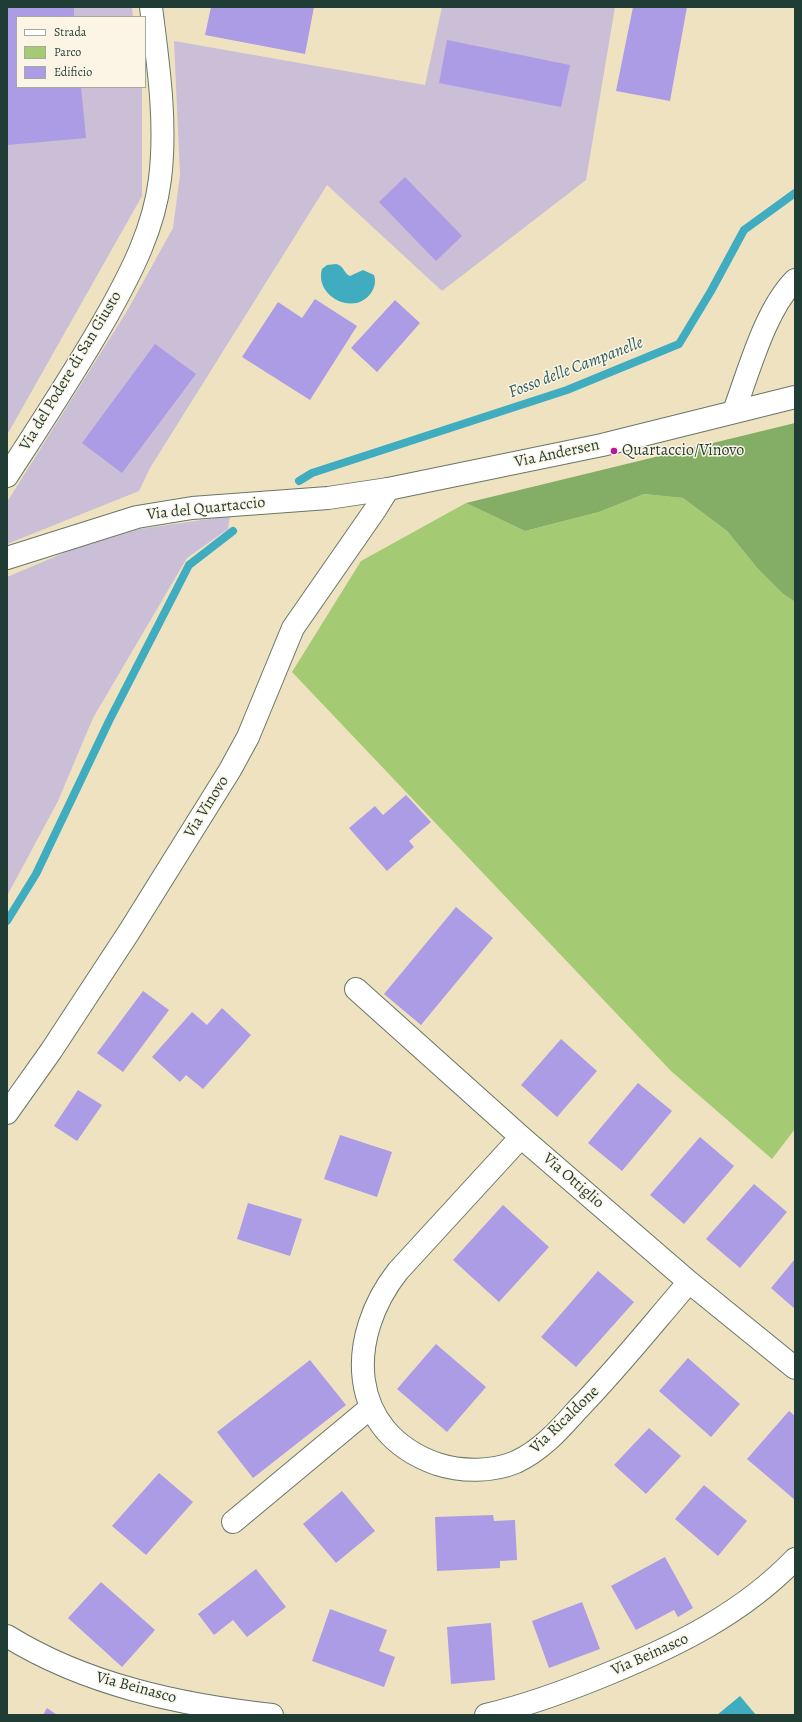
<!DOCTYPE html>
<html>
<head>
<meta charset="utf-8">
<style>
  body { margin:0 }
  #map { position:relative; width:802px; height:1722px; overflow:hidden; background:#efe2c1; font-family:Alegreya,serif }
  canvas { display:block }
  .frame { position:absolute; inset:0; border:8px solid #1f3d34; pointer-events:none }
  .legend { position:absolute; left:16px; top:16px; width:130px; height:72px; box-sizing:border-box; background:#fcf5e5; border:1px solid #a4ab9e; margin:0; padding:5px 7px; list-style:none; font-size:12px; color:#1f3d34 }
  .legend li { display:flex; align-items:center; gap:8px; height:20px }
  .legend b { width:20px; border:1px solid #a4ab9e }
</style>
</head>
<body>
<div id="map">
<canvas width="802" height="1722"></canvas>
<div class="frame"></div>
<ul class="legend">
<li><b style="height:5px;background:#fff"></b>Strada</li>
<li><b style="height:11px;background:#a5ca74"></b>Parco</li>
<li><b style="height:11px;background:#ac9be5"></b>Edificio</li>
</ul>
</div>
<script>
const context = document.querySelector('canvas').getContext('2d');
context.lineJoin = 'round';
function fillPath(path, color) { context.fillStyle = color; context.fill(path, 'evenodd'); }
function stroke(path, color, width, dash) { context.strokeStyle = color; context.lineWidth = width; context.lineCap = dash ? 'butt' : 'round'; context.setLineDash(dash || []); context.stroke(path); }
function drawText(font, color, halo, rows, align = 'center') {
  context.font = font + ' Alegreya,serif'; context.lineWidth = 3; context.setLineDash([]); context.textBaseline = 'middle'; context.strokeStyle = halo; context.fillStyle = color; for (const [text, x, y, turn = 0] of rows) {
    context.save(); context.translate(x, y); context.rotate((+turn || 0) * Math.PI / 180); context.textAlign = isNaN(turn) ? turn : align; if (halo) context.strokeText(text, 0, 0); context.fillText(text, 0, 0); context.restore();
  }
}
fillPath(new Path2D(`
  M 7,7 L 132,7 L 133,17 L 17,17 L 17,87 L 142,87 L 142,196 L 7,435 Z
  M 442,7 L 615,7 L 586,180 L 442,291 L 327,185 L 150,468 L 139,491 L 7,544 L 7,502 L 127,311 L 173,228 L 180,175 L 174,41 L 425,85 Z
  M 230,516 L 228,529 L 187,558 L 93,718 L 58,801 L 7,896 L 7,577 L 71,550 L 140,529 Z`), '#cabfd7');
fillPath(new Path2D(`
  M 644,494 L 683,498 L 727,531 L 758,569 L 783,594 L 795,602 L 795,1129 L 772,1159 L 671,1071 L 292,672 L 361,561 L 466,503 L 525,531 L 599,512 Z`), '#a5ca74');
fillPath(new Path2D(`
  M 795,423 L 795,602 L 783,594 L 758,569 L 727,531 L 683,498 L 644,494 L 599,512 L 525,531 L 466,503 Z`), '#84ae66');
fillPath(new Path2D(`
  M 336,264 C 344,265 343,273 350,276 L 363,270 L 374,275 C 376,281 375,287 371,293 C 354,317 314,296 322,269 L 327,265 Z
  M 740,1696 L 756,1715 L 717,1715 Z`), '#40acbf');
stroke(new Path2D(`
  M 299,481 L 312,473 L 567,390 L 679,344 L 711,291 L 744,230 L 795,193
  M 7,921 L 36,874 L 109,721 L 189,565 L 233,531`), '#40acbf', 8);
fillPath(new Path2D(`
  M 7,7 L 74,7 L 74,17 L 17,17 L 17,87 L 81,87 L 86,138 L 7,145 Z
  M 211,7 L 314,7 L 305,54 L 205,35 Z
  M 633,7 L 687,7 L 670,101 L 616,91 Z
  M 447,40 L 570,65 L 561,107 L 439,83 Z
  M 405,177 L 462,236 L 436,261 L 379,202 Z
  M 315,299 L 357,326 L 310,400 L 242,357 L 278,302 L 302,318 Z
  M 395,300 L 420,323 L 377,372 L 351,348 Z
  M 155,344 L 196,374 L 122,473 L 82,443 Z
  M 406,795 L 431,822 L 409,841 L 414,847 L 387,871 L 349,828 L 375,806 L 383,815 Z
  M 456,907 L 493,938 L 421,1025 L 384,994 Z
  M 143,991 L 169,1010 L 123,1072 L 97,1053 Z
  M 222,1008 L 251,1035 L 203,1089 L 186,1075 L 180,1082 L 152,1057 L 192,1012 L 207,1025 Z
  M 561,1039 L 597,1071 L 557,1117 L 521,1085 Z
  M 638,1083 L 672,1111 L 622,1171 L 588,1143 Z
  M 78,1090 L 102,1105 L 77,1141 L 54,1126 Z
  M 340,1135 L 392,1152 L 377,1197 L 324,1179 Z
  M 700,1137 L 734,1166 L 684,1224 L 650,1195 Z
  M 754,1184 L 787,1212 L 740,1268 L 706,1239 Z
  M 248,1203 L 302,1219 L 290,1256 L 237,1239 Z
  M 503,1205 L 549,1247 L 499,1302 L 453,1260 Z
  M 795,1259 L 795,1309 L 771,1288 Z
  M 598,1271 L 634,1302 L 576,1367 L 541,1337 Z
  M 436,1344 L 486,1387 L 447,1432 L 397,1389 Z
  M 688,1358 L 740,1404 L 711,1437 L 659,1391 Z
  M 310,1360 L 346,1405 L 253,1478 L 217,1432 Z
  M 789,1411 L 795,1416 L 795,1500 L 747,1459 Z
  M 649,1428 L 681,1456 L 646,1494 L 614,1465 Z
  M 159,1473 L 193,1502 L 146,1555 L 112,1526 Z
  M 704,1485 L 747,1521 L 718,1556 L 675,1519 Z
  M 342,1491 L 375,1531 L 336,1563 L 303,1524 Z
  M 493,1515 L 494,1521 L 515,1520 L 517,1560 L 500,1561 L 500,1568 L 437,1571 L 435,1517 Z
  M 665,1557 L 693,1608 L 678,1617 L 674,1610 L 636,1630 L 611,1586 Z
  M 256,1569 L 286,1607 L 247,1637 L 233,1620 L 214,1635 L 198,1614 Z
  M 101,1582 L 155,1630 L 122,1667 L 68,1618 Z
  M 582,1602 L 600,1649 L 549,1668 L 532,1621 Z
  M 330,1609 L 387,1630 L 379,1651 L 395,1657 L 384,1687 L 312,1661 Z
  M 491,1623 L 495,1680 L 451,1684 L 447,1627 Z
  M 47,1708 L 57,1715 L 43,1715 Z`), '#ac9be5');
const minor = new Path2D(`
  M 734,411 C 749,371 765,310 795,280
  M 7,476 C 42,422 77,369 108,314 C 132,271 154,228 160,179 C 167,122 158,63 151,7
  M 356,989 L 521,1137 L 689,1282 L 795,1368
  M 7,1113 L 51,1051 L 129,932 L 230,770 L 248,737 L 293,628 L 375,510 L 388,489
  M 521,1137 L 398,1271 C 346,1337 346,1432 437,1464 C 462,1472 492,1472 516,1462 C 542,1450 560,1429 578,1409 C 617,1369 652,1325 689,1282
  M 233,1522 L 370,1408
  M 7,1636 C 86,1685 181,1705 272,1715
  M 486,1715 C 529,1705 569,1690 610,1673 C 678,1645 743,1613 795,1559`);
const tertiary = new Path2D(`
  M 7,558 L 137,517 L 192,508 L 328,498 L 388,489 L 602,445 L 795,397`);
stroke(minor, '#687765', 24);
stroke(tertiary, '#687765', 24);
stroke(minor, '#fff', 22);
stroke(tertiary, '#fff', 22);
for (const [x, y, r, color] of [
  [614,451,4,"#b5179e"]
]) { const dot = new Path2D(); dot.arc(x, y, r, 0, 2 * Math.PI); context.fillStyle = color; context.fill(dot); stroke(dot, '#fcf5e5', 1.5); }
drawText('16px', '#1f3d34', '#fcf5e5', [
  ["Via del Podere di San Giusto",71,371,-59],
  ["Via Andersen",557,454,-12],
  ["Via del Quartaccio",206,509,-6],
  ["Via Vinovo",207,807,-58],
  ["Via Ottiglio",573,1181,41],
  ["Via Ricaldone",565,1420,-44],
  ["Via Beinasco",650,1655,-24],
  ["Via Beinasco",136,1688,15]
]);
drawText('16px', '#1f3d34', '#fcf5e5', [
  ["Quartaccio/Vinovo",622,451]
], 'left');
drawText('italic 17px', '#295e5e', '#fcf5e5', [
  ["Fosso delle Campanelle",576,368,-21]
]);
</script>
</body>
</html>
